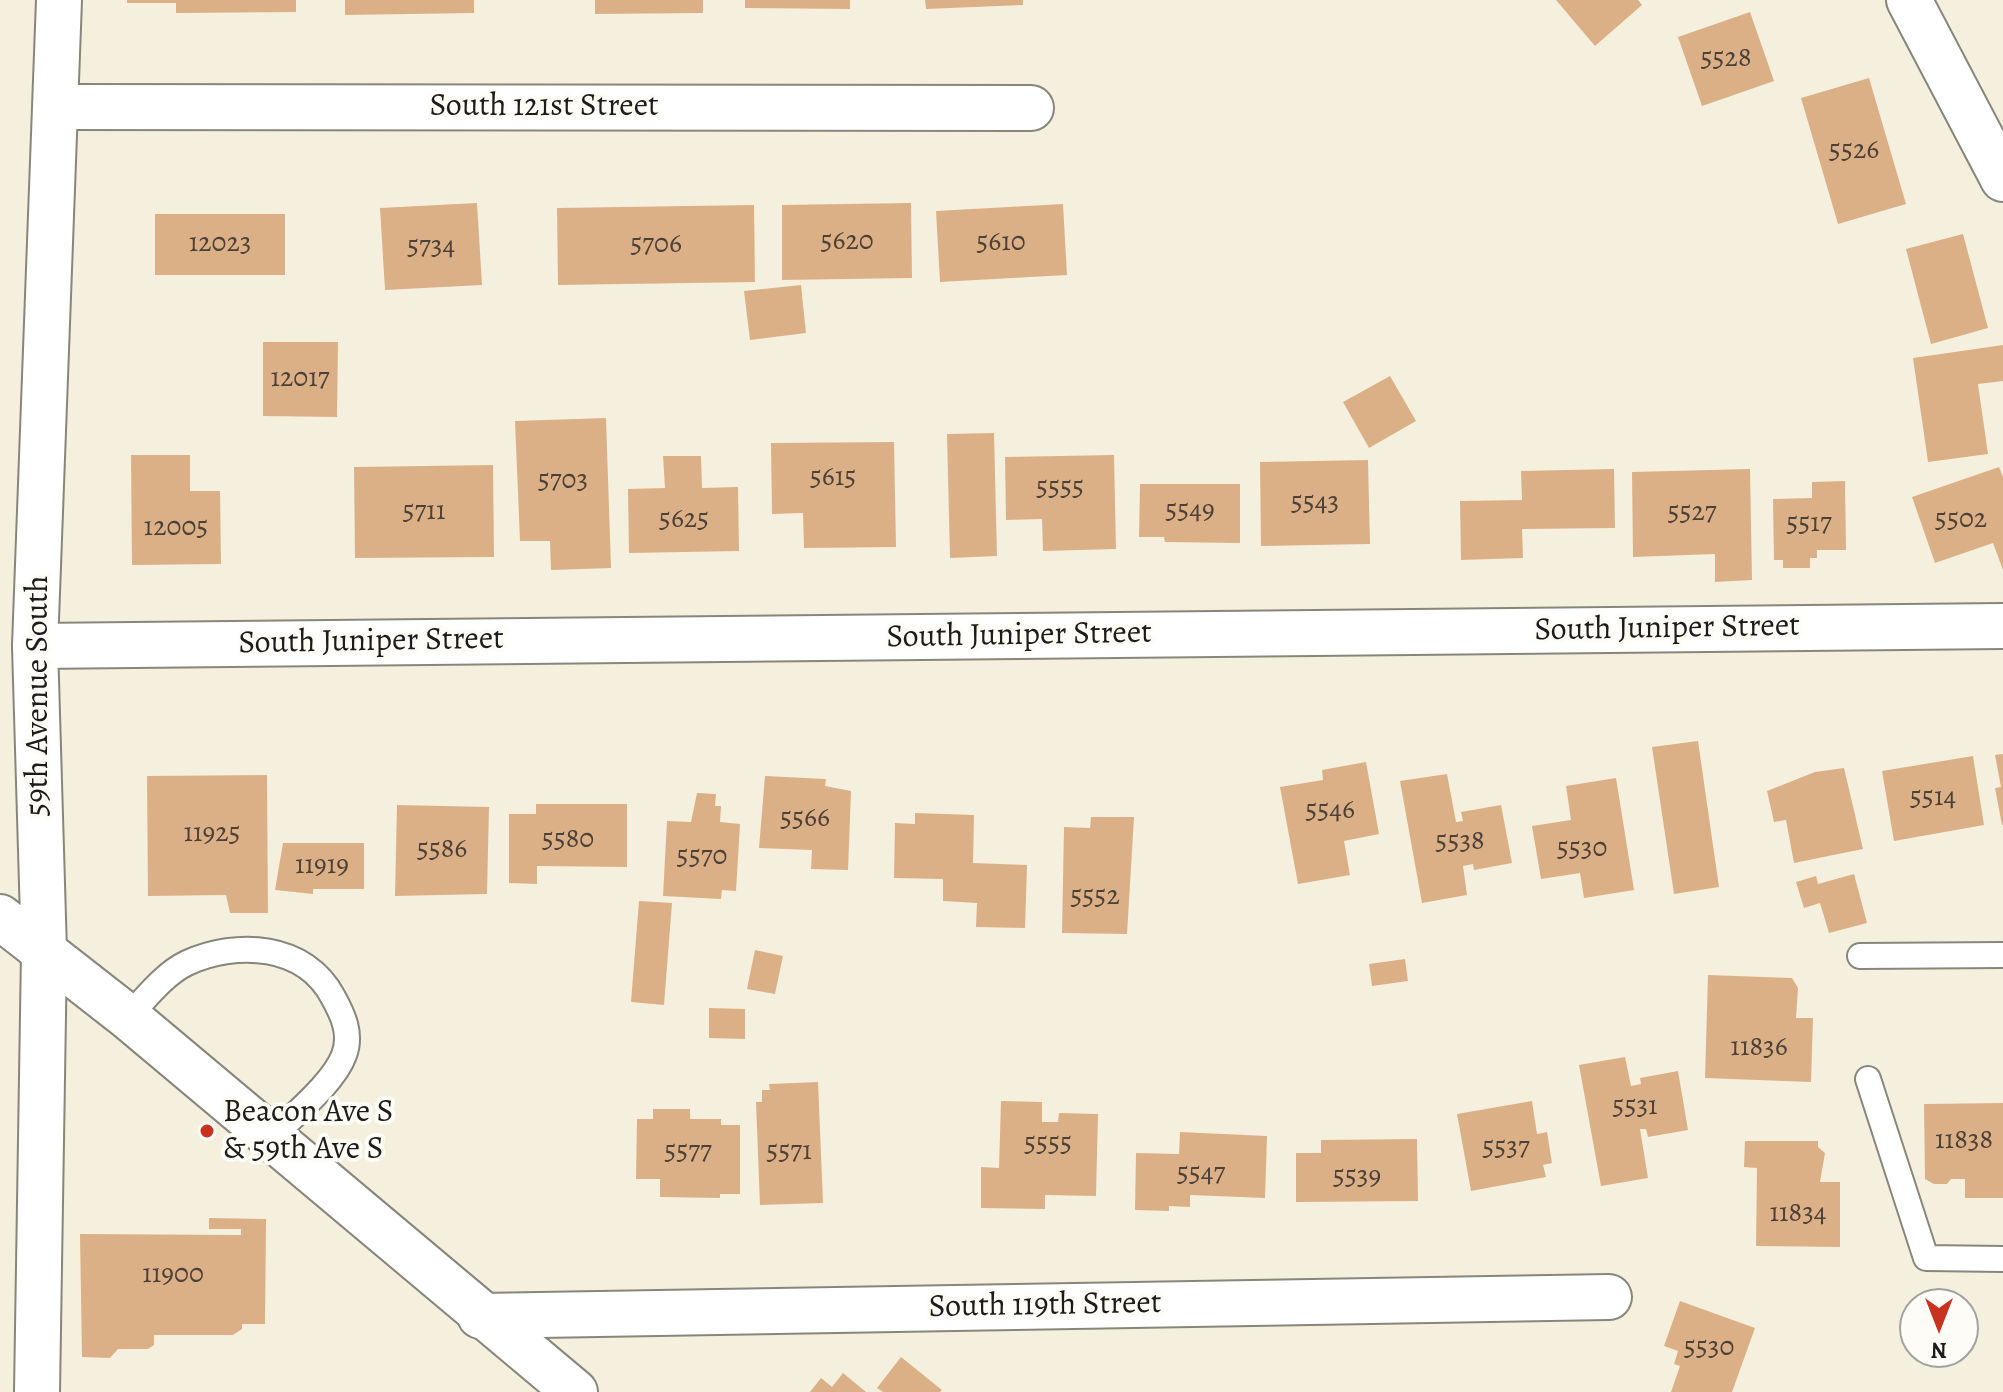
<!DOCTYPE html>
<html>
<head>
<meta charset="utf-8">
<style>
  body { margin:0 }
  #map { position:relative; width:2003px; height:1392px; overflow:hidden; background:#f5f0dd; font-family:Alegreya,serif }
  canvas { display:block }
  .north { position:absolute; left:1899px; top:1288px; width:80px; height:80px; box-sizing:border-box; background:#fdfcf7; border:2px solid #a3a29f; border-radius:50%; rotate:180deg; font-size:22px; font-weight:700; line-height:32px; text-align:center; color:#1c1c1c }
  .north::after { content:''; display:block; margin:auto; width:28px; height:36px; background:#c8321e; clip-path:polygon(50% 0,100% 100%,50% 72%,0 100%) }
</style>
</head>
<body>
<div id="map">
<canvas width="2003" height="1392"></canvas>
<div class="north">N</div>
</div>
<script>
const context = document.querySelector('canvas').getContext('2d');
context.lineJoin = 'round';
function fillPath(path, color) { context.fillStyle = color; context.fill(path, 'evenodd'); }
function stroke(path, color, width, dash) { context.strokeStyle = color; context.lineWidth = width; context.lineCap = dash ? 'butt' : 'round'; context.setLineDash(dash || []); context.stroke(path); }
function drawText(font, color, halo, rows, align = 'center') {
  context.font = font + ' Alegreya,serif'; context.lineWidth = 8; context.setLineDash([]); context.textBaseline = 'middle'; context.strokeStyle = halo; context.fillStyle = color; for (const [text, x, y, turn = 0] of rows) {
    context.save(); context.translate(x, y); context.rotate((+turn || 0) * Math.PI / 180); context.textAlign = isNaN(turn) ? turn : align; if (halo) context.strokeText(text, 0, 0); context.fillText(text, 0, 0); context.restore();
  }
}
fillPath(new Path2D(`
  M 127,0 L 296,0 L 296,12 L 176,13 L 176,3 L 127,3 Z
  M 345,0 L 474,0 L 474,13 L 345,15 Z
  M 595,0 L 703,0 L 703,13 L 595,14 Z
  M 745,0 L 850,0 L 850,9 L 745,8 Z
  M 925,0 L 1023,0 L 1023,5 L 926,9 Z
  M 1556,0 L 1638,0 L 1642,5 L 1595,46 Z
  M 1750,12 L 1774,81 L 1702,106 L 1678,37 Z
  M 1869,78 L 1906,204 L 1838,224 L 1801,98 Z
  M 477,203 L 482,285 L 385,290 L 380,208 Z
  M 911,203 L 912,278 L 782,280 L 782,205 Z
  M 1063,204 L 1067,275 L 940,282 L 936,211 Z
  M 754,205 L 755,282 L 558,285 L 557,208 Z
  M 155,214 L 285,214 L 285,275 L 155,275 Z
  M 1963,234 L 1988,328 L 1931,344 L 1906,249 Z
  M 801,285 L 806,333 L 750,340 L 744,291 Z
  M 263,342 L 338,342 L 337,417 L 263,416 Z
  M 2003,345 L 2003,381 L 1978,384 L 1988,454 L 1928,462 L 1913,358 Z
  M 1390,376 L 1416,421 L 1369,448 L 1343,402 Z
  M 606,418 L 611,568 L 551,570 L 550,541 L 520,541 L 515,421 Z
  M 994,433 L 997,556 L 950,558 L 947,434 Z
  M 894,442 L 896,547 L 804,548 L 803,513 L 772,514 L 771,443 Z
  M 131,455 L 190,455 L 190,491 L 220,491 L 221,564 L 132,565 Z
  M 1114,455 L 1116,549 L 1043,551 L 1042,519 L 1006,520 L 1005,457 Z
  M 663,456 L 701,456 L 702,488 L 738,487 L 739,551 L 629,553 L 628,489 L 665,488 Z
  M 1368,460 L 1370,544 L 1261,546 L 1260,462 Z
  M 493,465 L 494,557 L 355,558 L 354,467 Z
  M 1999,467 L 2003,477 L 2003,570 L 1993,543 L 1935,563 L 1912,497 Z
  M 1614,469 L 1615,528 L 1522,529 L 1523,558 L 1461,560 L 1460,501 L 1522,500 L 1521,471 Z
  M 1750,469 L 1752,580 L 1715,582 L 1715,554 L 1633,557 L 1632,472 Z
  M 1845,481 L 1846,550 L 1817,550 L 1817,558 L 1810,558 L 1810,568 L 1783,568 L 1783,560 L 1774,560 L 1773,499 L 1812,498 L 1812,482 Z
  M 1140,484 L 1240,484 L 1240,543 L 1165,542 L 1164,537 L 1139,537 Z
  M 1698,741 L 1719,887 L 1674,894 L 1652,747 Z
  M 2003,754 L 2003,825 L 2002,825 L 1995,788 L 2001,787 L 1995,755 Z
  M 1973,756 L 1984,825 L 1894,841 L 1882,771 Z
  M 1366,762 L 1379,834 L 1344,841 L 1350,875 L 1298,884 L 1280,787 L 1323,780 L 1322,770 Z
  M 1844,768 L 1863,849 L 1794,863 L 1786,820 L 1774,822 L 1767,791 L 1815,772 Z
  M 1447,774 L 1456,822 L 1463,821 L 1461,812 L 1501,805 L 1512,863 L 1474,870 L 1473,864 L 1463,866 L 1467,895 L 1422,903 L 1400,781 Z
  M 267,775 L 268,913 L 230,913 L 226,895 L 148,896 L 147,776 Z
  M 765,776 L 826,779 L 825,786 L 851,791 L 848,870 L 811,869 L 812,850 L 759,848 Z
  M 1616,778 L 1634,890 L 1584,898 L 1580,873 L 1541,879 L 1532,826 L 1571,820 L 1566,786 Z
  M 697,793 L 716,794 L 715,806 L 721,806 L 720,822 L 740,824 L 736,891 L 722,890 L 721,899 L 663,896 L 667,821 L 691,822 Z
  M 536,804 L 627,804 L 627,867 L 537,866 L 537,884 L 509,883 L 509,814 L 536,814 Z
  M 397,805 L 489,807 L 487,894 L 395,896 Z
  M 915,813 L 974,815 L 973,863 L 1027,865 L 1025,928 L 976,927 L 977,903 L 943,901 L 943,879 L 894,878 L 895,823 L 915,824 Z
  M 1091,817 L 1134,817 L 1127,934 L 1062,933 L 1064,827 L 1090,828 Z
  M 283,843 L 364,843 L 364,889 L 313,889 L 313,894 L 275,890 Z
  M 1854,874 L 1867,923 L 1829,933 L 1820,903 L 1804,908 L 1796,882 L 1816,876 L 1818,884 Z
  M 639,901 L 672,903 L 664,1005 L 631,1002 Z
  M 755,950 L 783,956 L 775,994 L 747,989 Z
  M 1405,959 L 1408,981 L 1372,986 L 1369,964 Z
  M 1708,975 L 1792,978 L 1798,988 L 1796,1018 L 1813,1018 L 1811,1082 L 1705,1078 Z
  M 709,1008 L 745,1009 L 745,1039 L 709,1038 Z
  M 1625,1057 L 1631,1086 L 1641,1084 L 1640,1078 L 1678,1071 L 1688,1130 L 1648,1137 L 1646,1129 L 1640,1129 L 1648,1178 L 1601,1186 L 1579,1065 Z
  M 818,1082 L 823,1203 L 760,1205 L 756,1102 L 762,1102 L 762,1090 L 770,1090 L 769,1084 Z
  M 1001,1101 L 1042,1102 L 1042,1122 L 1058,1122 L 1059,1113 L 1098,1114 L 1096,1196 L 1045,1195 L 1045,1209 L 981,1208 L 981,1167 L 999,1168 Z
  M 1532,1101 L 1537,1134 L 1547,1132 L 1552,1163 L 1543,1165 L 1546,1177 L 1471,1191 L 1457,1114 Z
  M 2003,1103 L 2003,1198 L 1965,1198 L 1965,1179 L 1951,1179 L 1947,1184 L 1934,1184 L 1925,1179 L 1924,1104 Z
  M 653,1109 L 690,1109 L 690,1119 L 721,1119 L 721,1125 L 740,1125 L 740,1194 L 720,1194 L 720,1198 L 660,1197 L 660,1179 L 636,1179 L 637,1119 L 653,1119 Z
  M 1180,1132 L 1267,1136 L 1265,1198 L 1190,1195 L 1190,1207 L 1169,1206 L 1169,1211 L 1135,1210 L 1136,1153 L 1179,1154 Z
  M 1417,1139 L 1418,1201 L 1296,1202 L 1296,1153 L 1321,1153 L 1321,1140 Z
  M 1745,1141 L 1818,1141 L 1818,1147 L 1825,1153 L 1820,1182 L 1840,1182 L 1840,1247 L 1756,1246 L 1757,1168 L 1744,1167 Z
  M 209,1218 L 266,1219 L 265,1324 L 242,1324 L 242,1329 L 233,1335 L 154,1335 L 154,1345 L 148,1349 L 118,1349 L 110,1358 L 82,1357 L 80,1234 L 241,1235 L 241,1229 L 209,1229 Z
  M 1680,1301 L 1755,1328 L 1732,1392 L 1671,1392 L 1680,1366 L 1674,1364 L 1678,1351 L 1664,1346 Z
  M 901,1357 L 942,1390 L 940,1392 L 883,1392 L 877,1388 Z
  M 843,1373 L 866,1392 L 810,1392 L 821,1378 L 832,1387 Z`), '#dcb087');
const service = new Path2D(`
  M 1860,956 L 2003,955
  M 128,1017 C 145,999 164,974 187,963 C 237,940 305,944 333,997 C 343,1015 352,1034 344,1055 C 334,1083 292,1116 271,1138
  M 1868,1079 L 1926,1258 L 2003,1259`);
const minor = new Path2D(`
  M 1909,0 L 2003,179
  M 57,107 L 1031,108
  M 35,646 L 2003,626
  M 480,1316 L 1609,1297
  M 37,1392 L 44,952`);
const tertiary = new Path2D(`
  M 0,917 L 128,1017 L 575,1392
  M 44,952 L 35,646 L 59,0`);
stroke(service, '#88867c', 28);
stroke(minor, '#88867c', 48);
stroke(tertiary, '#88867c', 48);
stroke(service, '#fff', 24);
stroke(minor, '#fff', 44);
stroke(tertiary, '#fff', 44);
for (const [x, y, r, color] of [
  [207,1131,8,"#c8321e"]
]) { const dot = new Path2D(); dot.arc(x, y, r, 0, 2 * Math.PI); context.fillStyle = color; context.fill(dot); stroke(dot, '#fdfcf7', 3); }
drawText('28px', '#4c4137', null, [
  ["5528",1726,59],
  ["5526",1854,151],
  ["5620",847,242],
  ["5610",1001,243],
  ["12023",220,244],
  ["5706",656,245],
  ["5734",431,247],
  ["12017",300,379],
  ["5615",833,478],
  ["5703",563,481],
  ["5555",1060,488],
  ["5543",1315,503],
  ["5549",1190,511],
  ["5711",424,512],
  ["5527",1692,513],
  ["5625",684,520],
  ["5502",1961,520],
  ["5517",1809,524],
  ["12005",176,528],
  ["5514",1933,798],
  ["5546",1330,811],
  ["5566",805,819],
  ["11925",212,834],
  ["5580",568,840],
  ["5538",1460,842],
  ["5530",1582,849],
  ["5586",442,850],
  ["5570",702,857],
  ["11919",322,866],
  ["5552",1095,897],
  ["11836",1759,1048],
  ["5531",1635,1107],
  ["11838",1964,1141],
  ["5555",1048,1144],
  ["5537",1506,1148],
  ["5577",688,1152],
  ["5571",789,1152],
  ["5547",1201,1174],
  ["5539",1357,1177],
  ["11834",1798,1214],
  ["11900",173,1275],
  ["5530",1709,1348]
]);
drawText('32px', '#1c1c1c', '#fdfcf7', [
  ["South 121st Street",544,107],
  ["South Juniper Street",1667,629,-1],
  ["South Juniper Street",1019,636,-1],
  ["South Juniper Street",371,642,-1],
  ["59th Avenue South",39,696,-90],
  ["South 119th Street",1045,1306,-1]
]);
drawText('32px', '#1c1c1c', '#fdfcf7', [
  ["Beacon Ave S",223,1113],
  ["& 59th Ave S",223,1150]
], 'left');
</script>
</body>
</html>
